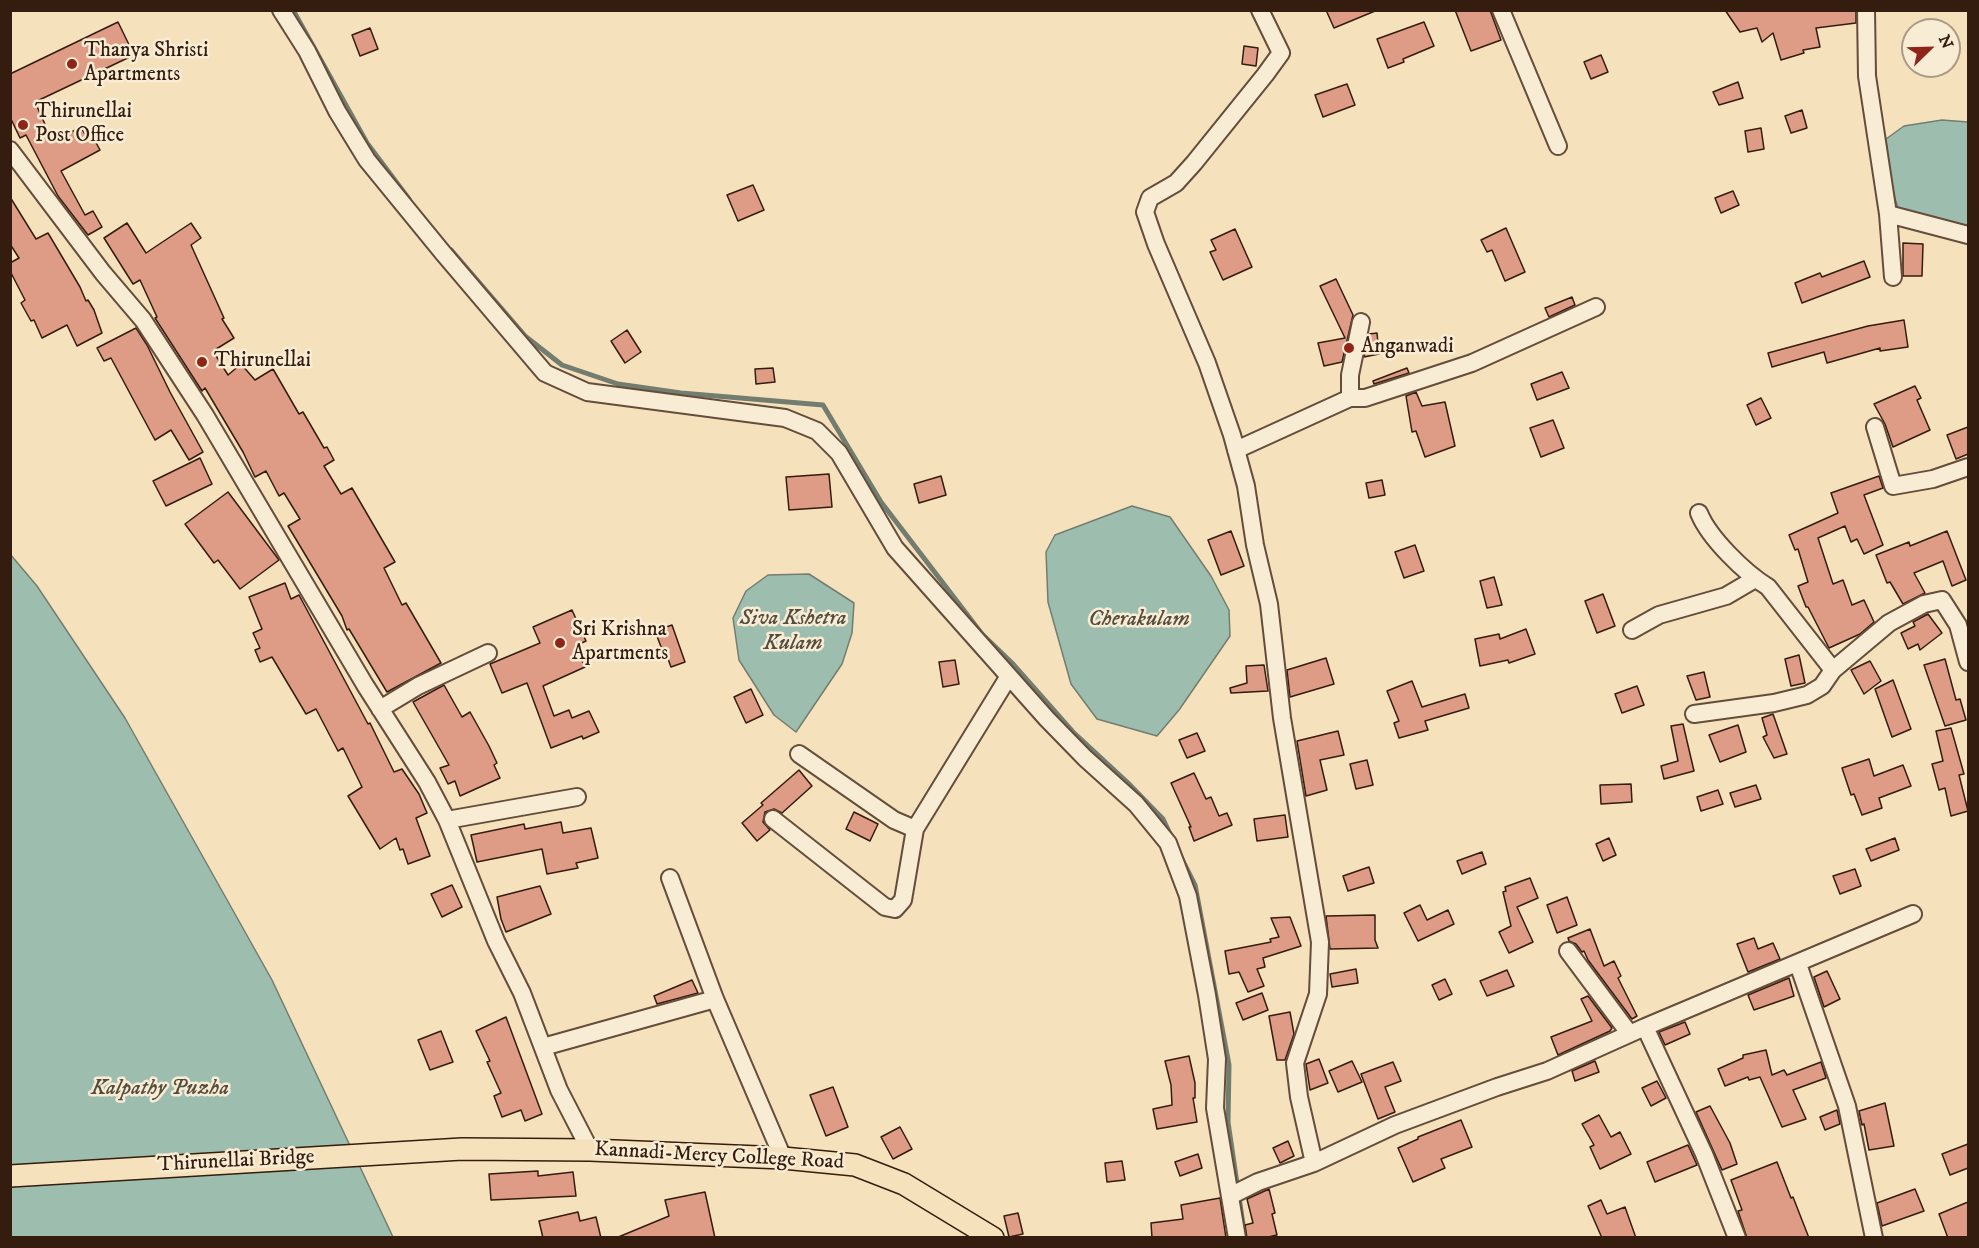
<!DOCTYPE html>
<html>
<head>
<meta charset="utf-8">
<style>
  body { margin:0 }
  #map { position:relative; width:1979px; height:1248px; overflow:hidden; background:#f6e1bd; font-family:"IM FELL DW Pica",serif }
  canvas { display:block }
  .frame { position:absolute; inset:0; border:12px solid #341c0f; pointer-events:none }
  .north { position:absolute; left:1901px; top:18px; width:60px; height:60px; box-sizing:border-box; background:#f9ecd4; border:2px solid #aa9985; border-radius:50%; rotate:67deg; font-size:16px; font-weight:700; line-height:24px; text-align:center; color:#341c0f }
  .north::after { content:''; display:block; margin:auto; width:21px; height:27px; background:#8f2418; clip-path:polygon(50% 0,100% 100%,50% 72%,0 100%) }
</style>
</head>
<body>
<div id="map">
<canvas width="1979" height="1248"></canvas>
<div class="frame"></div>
<div class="north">N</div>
</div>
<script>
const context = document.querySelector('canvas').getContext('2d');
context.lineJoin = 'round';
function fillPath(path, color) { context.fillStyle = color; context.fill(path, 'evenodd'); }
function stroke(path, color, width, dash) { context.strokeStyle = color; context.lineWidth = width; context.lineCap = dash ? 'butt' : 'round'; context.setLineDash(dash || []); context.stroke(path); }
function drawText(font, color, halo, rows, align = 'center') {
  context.font = font + ' "IM FELL DW Pica",serif'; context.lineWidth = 5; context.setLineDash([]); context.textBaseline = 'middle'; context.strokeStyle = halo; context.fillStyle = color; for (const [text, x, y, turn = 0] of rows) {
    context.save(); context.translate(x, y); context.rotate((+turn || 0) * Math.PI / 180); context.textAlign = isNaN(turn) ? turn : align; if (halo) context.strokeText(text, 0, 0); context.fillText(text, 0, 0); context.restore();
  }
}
const water = new Path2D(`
  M 1942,120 L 1968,122 L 1968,237 L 1902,218 C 1891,193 1888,167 1886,139 L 1904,126 Z
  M 1132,506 L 1170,517 L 1211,576 L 1229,610 L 1230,636 L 1179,710 L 1157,736 L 1097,719 L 1071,684 L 1048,602 L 1046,552 L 1055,535 Z
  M 10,554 L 37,586 L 125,718 L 272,980 L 393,1237 L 11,1237 Z
  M 809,574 L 854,603 L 852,633 L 842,664 L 796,732 L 774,715 L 739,660 L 733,618 L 746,591 L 768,575 Z`);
fillPath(water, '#9dbeaf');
stroke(water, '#737d6f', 1.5);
stroke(new Path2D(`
  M 293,10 L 367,143 L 409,199
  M 451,250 L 525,336 L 562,365 L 618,384 L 681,393 L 823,405 L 881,502 L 982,634 L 1012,663 L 1073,732 L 1127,782 L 1163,819 L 1172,838
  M 1181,857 L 1195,885 L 1229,1065 L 1228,1122 L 1245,1238`), '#737d6f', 5);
const building = new Path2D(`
  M 1326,10 L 1375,10 L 1375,11 L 1334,28 Z
  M 1455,10 L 1490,10 L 1501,40 L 1471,51 Z
  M 1725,10 L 1856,10 L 1856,23 L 1816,28 L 1820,47 L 1803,50 L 1804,53 L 1781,60 L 1773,33 L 1762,42 L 1757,28 L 1740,32 Z
  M 118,22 L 134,55 L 35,102 L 53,142 L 81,127 L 88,140 L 93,137 L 100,150 L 61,171 L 85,215 L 93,211 L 102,227 L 88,235 L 58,196 L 26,135 L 20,138 L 10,117 L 10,74 Z
  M 1424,22 L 1434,46 L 1403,59 L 1404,62 L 1388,68 L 1377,39 Z
  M 370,28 L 378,49 L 360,56 L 352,35 Z
  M 1244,46 L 1258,48 L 1256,66 L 1242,64 Z
  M 1601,55 L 1608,72 L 1591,79 L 1584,62 Z
  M 1738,82 L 1743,98 L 1719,105 L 1713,92 Z
  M 1347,84 L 1355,105 L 1323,117 L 1315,95 Z
  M 1802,110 L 1807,128 L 1791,133 L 1785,116 Z
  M 1761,128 L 1764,149 L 1748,152 L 1745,131 Z
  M 753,185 L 764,210 L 738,221 L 727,195 Z
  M 1733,191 L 1739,205 L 1721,213 L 1715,198 Z
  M 10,197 L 36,239 L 48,233 L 80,287 L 86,301 L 88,300 L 94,310 L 102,333 L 77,346 L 67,325 L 42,338 L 34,320 L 31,321 L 21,303 L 25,300 L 10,271 L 10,263 L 19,258 L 10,244 Z
  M 127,223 L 146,253 L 191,223 L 201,238 L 191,245 L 224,318 L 222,319 L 234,338 L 213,351 L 228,375 L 241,364 L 255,380 L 273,369 L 299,414 L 303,412 L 324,448 L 327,447 L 334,460 L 324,466 L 341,494 L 352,488 L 395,562 L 384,568 L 402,605 L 406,603 L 441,663 L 387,692 L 349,629 L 347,630 L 342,616 L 288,526 L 300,519 L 284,493 L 279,496 L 266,471 L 255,477 L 243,452 L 205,388 L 202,391 L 155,318 L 157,317 L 140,280 L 133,284 L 104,238 Z
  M 1506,228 L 1525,272 L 1505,281 L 1492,250 L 1487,252 L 1481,240 Z
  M 1235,229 L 1252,267 L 1223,280 L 1210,252 L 1216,250 L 1211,240 Z
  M 1903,243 L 1923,244 L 1922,276 L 1903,276 Z
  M 1864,261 L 1870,277 L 1802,303 L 1795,283 L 1820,273 L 1822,277 Z
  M 1336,279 L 1353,315 L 1342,362 L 1324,366 L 1318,343 L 1345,338 L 1320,286 Z
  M 1572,297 L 1575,305 L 1549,317 L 1545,308 Z
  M 1904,320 L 1908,347 L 1880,351 L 1880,348 L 1827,363 L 1824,352 L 1772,367 L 1768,353 L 1868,326 Z
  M 136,328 L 147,345 L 170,392 L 203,452 L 189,460 L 171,430 L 155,440 L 111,358 L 104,361 L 97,348 Z
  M 627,330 L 641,352 L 625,363 L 611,341 Z
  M 1377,333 L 1379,354 L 1364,357 L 1369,334 Z
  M 773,368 L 775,382 L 756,384 L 755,369 Z
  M 1407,368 L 1409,373 L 1374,384 L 1373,381 Z
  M 1562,372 L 1569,388 L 1537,400 L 1531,384 Z
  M 1915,386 L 1921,398 L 1917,400 L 1930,430 L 1893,447 L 1885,424 L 1874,404 Z
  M 1416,392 L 1422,406 L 1445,402 L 1455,446 L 1425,457 L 1416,431 L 1412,432 L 1406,396 Z
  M 1761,398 L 1771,418 L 1756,425 L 1747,405 Z
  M 1553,420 L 1564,448 L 1541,457 L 1530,428 Z
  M 1968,427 L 1968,454 L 1956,459 L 1947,435 Z
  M 200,458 L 212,484 L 166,506 L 153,481 Z
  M 829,474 L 832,507 L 789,510 L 786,477 Z
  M 941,476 L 946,495 L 919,503 L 914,484 Z
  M 1879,476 L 1883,488 L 1864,495 L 1883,545 L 1864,554 L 1857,539 L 1851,542 L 1845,526 L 1818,538 L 1833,584 L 1843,580 L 1852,605 L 1864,600 L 1874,622 L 1860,634 L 1829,648 L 1808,607 L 1806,607 L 1798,586 L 1808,582 L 1798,549 L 1795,550 L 1789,535 L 1838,513 L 1831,493 Z
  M 1382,480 L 1385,495 L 1369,498 L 1366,483 Z
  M 228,492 L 279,560 L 240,589 L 218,560 L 214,563 L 185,524 Z
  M 1231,531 L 1244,566 L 1221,575 L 1208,540 Z
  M 1947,531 L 1966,580 L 1952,586 L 1943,561 L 1914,573 L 1925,593 L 1903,604 L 1890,582 L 1887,583 L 1876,555 L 1909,542 L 1910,546 Z
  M 1415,545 L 1424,571 L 1404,578 L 1395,552 Z
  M 1494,577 L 1502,605 L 1487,608 L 1480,581 Z
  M 285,583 L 291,599 L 299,595 L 368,724 L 370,723 L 394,772 L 402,769 L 419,794 L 427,813 L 416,818 L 430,856 L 408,864 L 403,849 L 400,850 L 396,838 L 380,849 L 348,796 L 362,787 L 343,748 L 338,751 L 316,709 L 306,714 L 272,657 L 260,662 L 255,650 L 260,648 L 253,633 L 262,629 L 249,597 Z
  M 1603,594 L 1615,626 L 1597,633 L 1585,601 Z
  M 572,610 L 586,641 L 575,646 L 585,667 L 543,686 L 554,716 L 569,710 L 572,718 L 589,711 L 599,732 L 583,739 L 582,736 L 551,748 L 527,683 L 502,693 L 490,664 L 540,643 L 533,627 Z
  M 1928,614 L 1942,633 L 1920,650 L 1918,644 L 1908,649 L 1901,633 L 1915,626 L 1913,622 Z
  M 672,625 L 685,662 L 671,667 L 668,659 L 666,660 L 655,631 Z
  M 1526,629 L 1535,654 L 1509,663 L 1508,660 L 1480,666 L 1475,639 L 1499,634 L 1500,639 Z
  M 1799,655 L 1805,683 L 1791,686 L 1785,659 Z
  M 1326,658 L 1334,684 L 1290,697 L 1287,670 Z
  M 1945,659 L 1956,700 L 1960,699 L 1966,720 L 1945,726 L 1924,665 Z
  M 955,660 L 959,684 L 943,687 L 939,662 Z
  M 1870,661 L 1881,681 L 1864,694 L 1851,670 Z
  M 1264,665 L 1268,691 L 1231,693 L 1230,688 L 1247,683 L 1246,666 Z
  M 1704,672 L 1710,697 L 1696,700 L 1687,676 Z
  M 1893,680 L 1911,729 L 1892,737 L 1875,689 Z
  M 1412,681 L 1422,707 L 1465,694 L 1469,708 L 1425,721 L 1428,730 L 1399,738 L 1394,723 L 1399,721 L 1387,691 Z
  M 444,685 L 462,717 L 470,712 L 489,746 L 497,763 L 494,765 L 500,778 L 460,796 L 455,781 L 448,784 L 440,768 L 449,765 L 413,702 Z
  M 1637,686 L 1644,705 L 1622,713 L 1615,694 Z
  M 751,689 L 763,715 L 746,723 L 734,697 Z
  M 1773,714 L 1787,754 L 1774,758 L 1763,737 L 1767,735 L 1762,718 Z
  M 1683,724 L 1694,771 L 1664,779 L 1661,766 L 1678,761 L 1671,726 Z
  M 1738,725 L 1746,752 L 1720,762 L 1709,735 Z
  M 1951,728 L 1964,774 L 1959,775 L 1968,811 L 1951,816 L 1945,788 L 1939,790 L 1932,764 L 1943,761 L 1936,731 Z
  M 1338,731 L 1344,755 L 1320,760 L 1327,790 L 1306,796 L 1297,741 Z
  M 1197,733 L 1205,751 L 1187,758 L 1179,740 Z
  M 1869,759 L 1874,776 L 1903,765 L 1911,786 L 1879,798 L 1882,808 L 1862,815 L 1854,794 L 1851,795 L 1842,768 Z
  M 1367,760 L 1373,785 L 1356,789 L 1350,764 Z
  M 799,770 L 812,786 L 782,813 L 774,809 L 765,812 L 763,822 L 770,830 L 757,841 L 742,823 L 763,805 L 761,803 Z
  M 1194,773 L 1206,799 L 1211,797 L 1219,816 L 1227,813 L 1232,825 L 1194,841 L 1189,827 L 1191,827 L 1171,783 Z
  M 1631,784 L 1632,802 L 1601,804 L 1600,785 Z
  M 1756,785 L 1761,799 L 1735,807 L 1730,793 Z
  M 1718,790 L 1723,804 L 1701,811 L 1697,797 Z
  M 854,812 L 878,824 L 870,841 L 846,829 Z
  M 1285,815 L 1288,837 L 1257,841 L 1254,819 Z
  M 561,822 L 563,833 L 591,828 L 598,858 L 576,863 L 578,868 L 547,874 L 542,849 L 477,862 L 471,835 L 524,824 L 525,829 Z
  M 1609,838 L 1616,855 L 1603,861 L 1596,844 Z
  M 1895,838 L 1899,850 L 1871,861 L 1866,849 Z
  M 1482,852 L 1486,864 L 1462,874 L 1457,861 Z
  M 1369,867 L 1374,883 L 1348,891 L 1343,876 Z
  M 1855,869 L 1861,886 L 1840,894 L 1833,876 Z
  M 1530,878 L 1538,898 L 1517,907 L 1533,942 L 1509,953 L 1499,932 L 1511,926 L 1503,892 L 1506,891 L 1505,887 Z
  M 452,885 L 462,907 L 442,917 L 431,894 Z
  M 540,886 L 551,914 L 506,932 L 501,919 L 497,897 Z
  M 1567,897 L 1577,925 L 1557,933 L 1547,905 Z
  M 1420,905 L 1427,920 L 1448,910 L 1454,924 L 1418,941 L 1404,913 Z
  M 1375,915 L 1375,940 L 1378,948 L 1330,949 L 1326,916 Z
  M 1290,917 L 1301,946 L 1263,958 L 1265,967 L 1257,969 L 1264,986 L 1248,992 L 1239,972 L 1229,974 L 1225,951 L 1271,942 L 1270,939 L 1279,937 L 1271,918 Z
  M 1590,929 L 1604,966 L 1614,961 L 1621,976 L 1618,978 L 1637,1016 L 1632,1019 L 1588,960 L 1584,951 L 1582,952 L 1576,944 L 1569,941 L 1568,938 Z
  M 1754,938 L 1758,949 L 1773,943 L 1780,959 L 1748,972 L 1737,944 Z
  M 1356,969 L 1358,983 L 1332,987 L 1330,974 Z
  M 1507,970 L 1514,986 L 1487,996 L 1480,981 Z
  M 1827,971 L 1840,999 L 1824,1007 L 1814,977 Z
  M 1789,978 L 1794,996 L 1754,1010 L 1748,995 Z
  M 1445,979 L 1452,994 L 1439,1000 L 1432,985 Z
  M 692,980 L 698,993 L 657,1004 L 654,996 Z
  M 1262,993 L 1268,1010 L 1243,1020 L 1236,1003 Z
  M 1588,996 L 1612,1028 L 1610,1031 L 1558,1055 L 1551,1037 L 1592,1021 L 1581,999 Z
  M 1290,1012 L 1294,1034 L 1285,1060 L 1277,1060 L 1269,1016 Z
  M 506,1017 L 542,1114 L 525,1121 L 521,1110 L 502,1117 L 494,1096 L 501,1093 L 487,1062 L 490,1061 L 476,1031 Z
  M 1685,1022 L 1690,1034 L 1665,1045 L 1659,1032 Z
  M 441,1031 L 453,1062 L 430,1070 L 418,1040 Z
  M 1766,1050 L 1772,1075 L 1784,1070 L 1787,1075 L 1821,1062 L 1826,1078 L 1793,1090 L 1806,1119 L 1782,1127 L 1760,1077 L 1749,1080 L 1748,1077 L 1725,1086 L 1718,1069 L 1743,1058 L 1743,1055 Z
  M 1189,1056 L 1195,1083 L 1195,1098 L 1193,1098 L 1197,1122 L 1157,1129 L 1153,1109 L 1172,1105 L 1171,1085 L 1165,1061 Z
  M 1319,1059 L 1328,1083 L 1310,1090 L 1306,1064 Z
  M 1352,1061 L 1362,1082 L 1338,1092 L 1329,1071 Z
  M 1595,1061 L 1599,1072 L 1575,1081 L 1572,1071 Z
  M 1393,1062 L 1401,1081 L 1385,1087 L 1395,1112 L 1378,1119 L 1361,1074 Z
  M 1657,1081 L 1666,1098 L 1651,1106 L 1642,1088 Z
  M 833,1087 L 848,1127 L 826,1136 L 810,1095 Z
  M 1885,1103 L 1894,1146 L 1869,1150 L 1864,1124 L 1862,1125 L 1859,1111 Z
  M 1710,1106 L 1730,1143 L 1737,1164 L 1722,1170 L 1696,1112 Z
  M 1837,1110 L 1840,1124 L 1825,1130 L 1820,1117 Z
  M 1599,1115 L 1611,1137 L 1620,1132 L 1631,1154 L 1600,1169 L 1590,1147 L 1594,1145 L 1582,1124 Z
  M 1461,1120 L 1472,1147 L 1441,1159 L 1445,1168 L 1413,1182 L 1398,1148 L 1418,1139 L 1418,1137 Z
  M 900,1127 L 912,1149 L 893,1159 L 881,1137 Z
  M 1288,1141 L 1294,1156 L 1280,1163 L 1273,1148 Z
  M 1968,1144 L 1968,1168 L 1950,1175 L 1942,1154 Z
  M 1688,1145 L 1697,1165 L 1655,1182 L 1647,1162 Z
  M 1198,1154 L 1202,1168 L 1180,1176 L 1175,1162 Z
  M 1122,1161 L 1125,1180 L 1107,1182 L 1105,1163 Z
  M 1777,1162 L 1791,1198 L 1793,1197 L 1809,1238 L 1747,1238 L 1738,1211 L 1742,1210 L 1731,1180 Z
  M 538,1171 L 538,1176 L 573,1172 L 576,1196 L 491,1200 L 489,1174 Z
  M 1269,1189 L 1275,1213 L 1272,1214 L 1277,1235 L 1264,1238 L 1247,1238 L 1245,1225 L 1253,1223 L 1247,1199 Z
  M 1915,1189 L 1924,1211 L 1882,1226 L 1877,1203 Z
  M 705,1192 L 715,1238 L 616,1238 L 669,1216 L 665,1200 Z
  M 1220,1198 L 1226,1238 L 1152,1238 L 1151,1223 L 1183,1219 L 1181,1205 Z
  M 1601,1200 L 1607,1214 L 1625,1207 L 1636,1238 L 1602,1238 L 1588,1206 Z
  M 1968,1202 L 1968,1238 L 1948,1238 L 1939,1214 Z
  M 578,1212 L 580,1221 L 596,1217 L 601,1238 L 543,1238 L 539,1221 Z
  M 1018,1213 L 1023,1234 L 1009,1237 L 1004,1216 Z`);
fillPath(building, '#de9b85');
stroke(building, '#341c0f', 1.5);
const minor = new Path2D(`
  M 281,10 L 307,51 L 337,111 L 367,160 L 443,253 L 545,373 L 587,392 L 785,418 L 817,431 L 839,453 L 895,548 L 1047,719 L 1085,758 L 1136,804 L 1168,843 L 1188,896 L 1207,995 L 1217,1059 L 1215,1108 L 1237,1238
  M 1501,10 L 1558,146
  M 1866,10 L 1867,76 L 1888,214 L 1893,277
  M 10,150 L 103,273 L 143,320 L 205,415 L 365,685 L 427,782 L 447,820 L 496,941 L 522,993 L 559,1090 L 590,1150
  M 1888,214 L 1968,235
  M 1350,398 L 1350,375 L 1361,322
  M 1875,427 L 1893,486 L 1933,479 L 1968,467
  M 1236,450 L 1350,398 L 1365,398 L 1472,363 L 1596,307
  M 1699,513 C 1709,538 1745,573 1768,587 L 1833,670
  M 1632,630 L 1659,615 L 1726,596 L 1755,579
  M 380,709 L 418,686 L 488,653
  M 1694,714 L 1774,703 L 1807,695 L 1822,686 L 1833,670 L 1889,623 L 1924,604 L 1942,600 L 1958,625 L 1968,662
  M 799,754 L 894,820 L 915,829 L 1009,676
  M 773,819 L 885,907 L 895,909 L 903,900 L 915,829
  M 447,820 L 577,797
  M 670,878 L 715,999 L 783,1158
  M 1568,951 L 1629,1033
  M 1798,964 L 1847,1106 L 1874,1238
  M 1645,1027 L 1913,914
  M 543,1047 L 715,999
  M 1314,1163 L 1395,1125 L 1497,1087 L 1547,1071 L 1645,1027 L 1704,1154 L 1737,1238
  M 1230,1196 L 1258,1182 L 1314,1163 L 1299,1097 L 1295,1063 L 1318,994 L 1320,942 L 1282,718 L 1269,604 L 1255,545 L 1246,486 L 1232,435 L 1207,363 L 1156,244 L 1145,212 L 1150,198 L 1176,183 L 1194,163 L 1265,75 L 1281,53 L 1260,10`);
const major = new Path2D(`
  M 10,1176 L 462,1149 L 590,1150 L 783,1158 L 855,1165 L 904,1184 L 993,1238`);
stroke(minor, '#644d3a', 20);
stroke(major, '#341c0f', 24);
stroke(minor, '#f9ecd4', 16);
stroke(major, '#f6e1bd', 21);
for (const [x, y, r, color] of [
  [72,64,6,"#8f2418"],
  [23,125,6,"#8f2418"],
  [1349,348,6,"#8f2418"],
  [202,362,6,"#8f2418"],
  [560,643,6,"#8f2418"]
]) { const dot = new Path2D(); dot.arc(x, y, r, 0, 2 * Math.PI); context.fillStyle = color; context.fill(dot); stroke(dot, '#f9ecd4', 2); }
drawText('21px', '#341c0f', '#f9ecd4', [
  ["Thanya Shristi",84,52],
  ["Apartments",84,76],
  ["Thirunellai",35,113],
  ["Post Office",35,137],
  ["Anganwadi",1361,348],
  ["Thirunellai",214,362],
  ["Sri Krishna",572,631],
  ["Apartments",572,655]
], 'left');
drawText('21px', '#341c0f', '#f9ecd4', [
  ["Kannadi-Mercy College Road",719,1157,3],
  ["Thirunellai Bridge",236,1162,-3]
]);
drawText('italic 22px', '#544d3f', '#f9ecd4', [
  ["Siva Kshetra",793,619],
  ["Kulam",793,644],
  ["Cherakulam",1139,620],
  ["Kalpathy Puzha",160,1089]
]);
</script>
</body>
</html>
